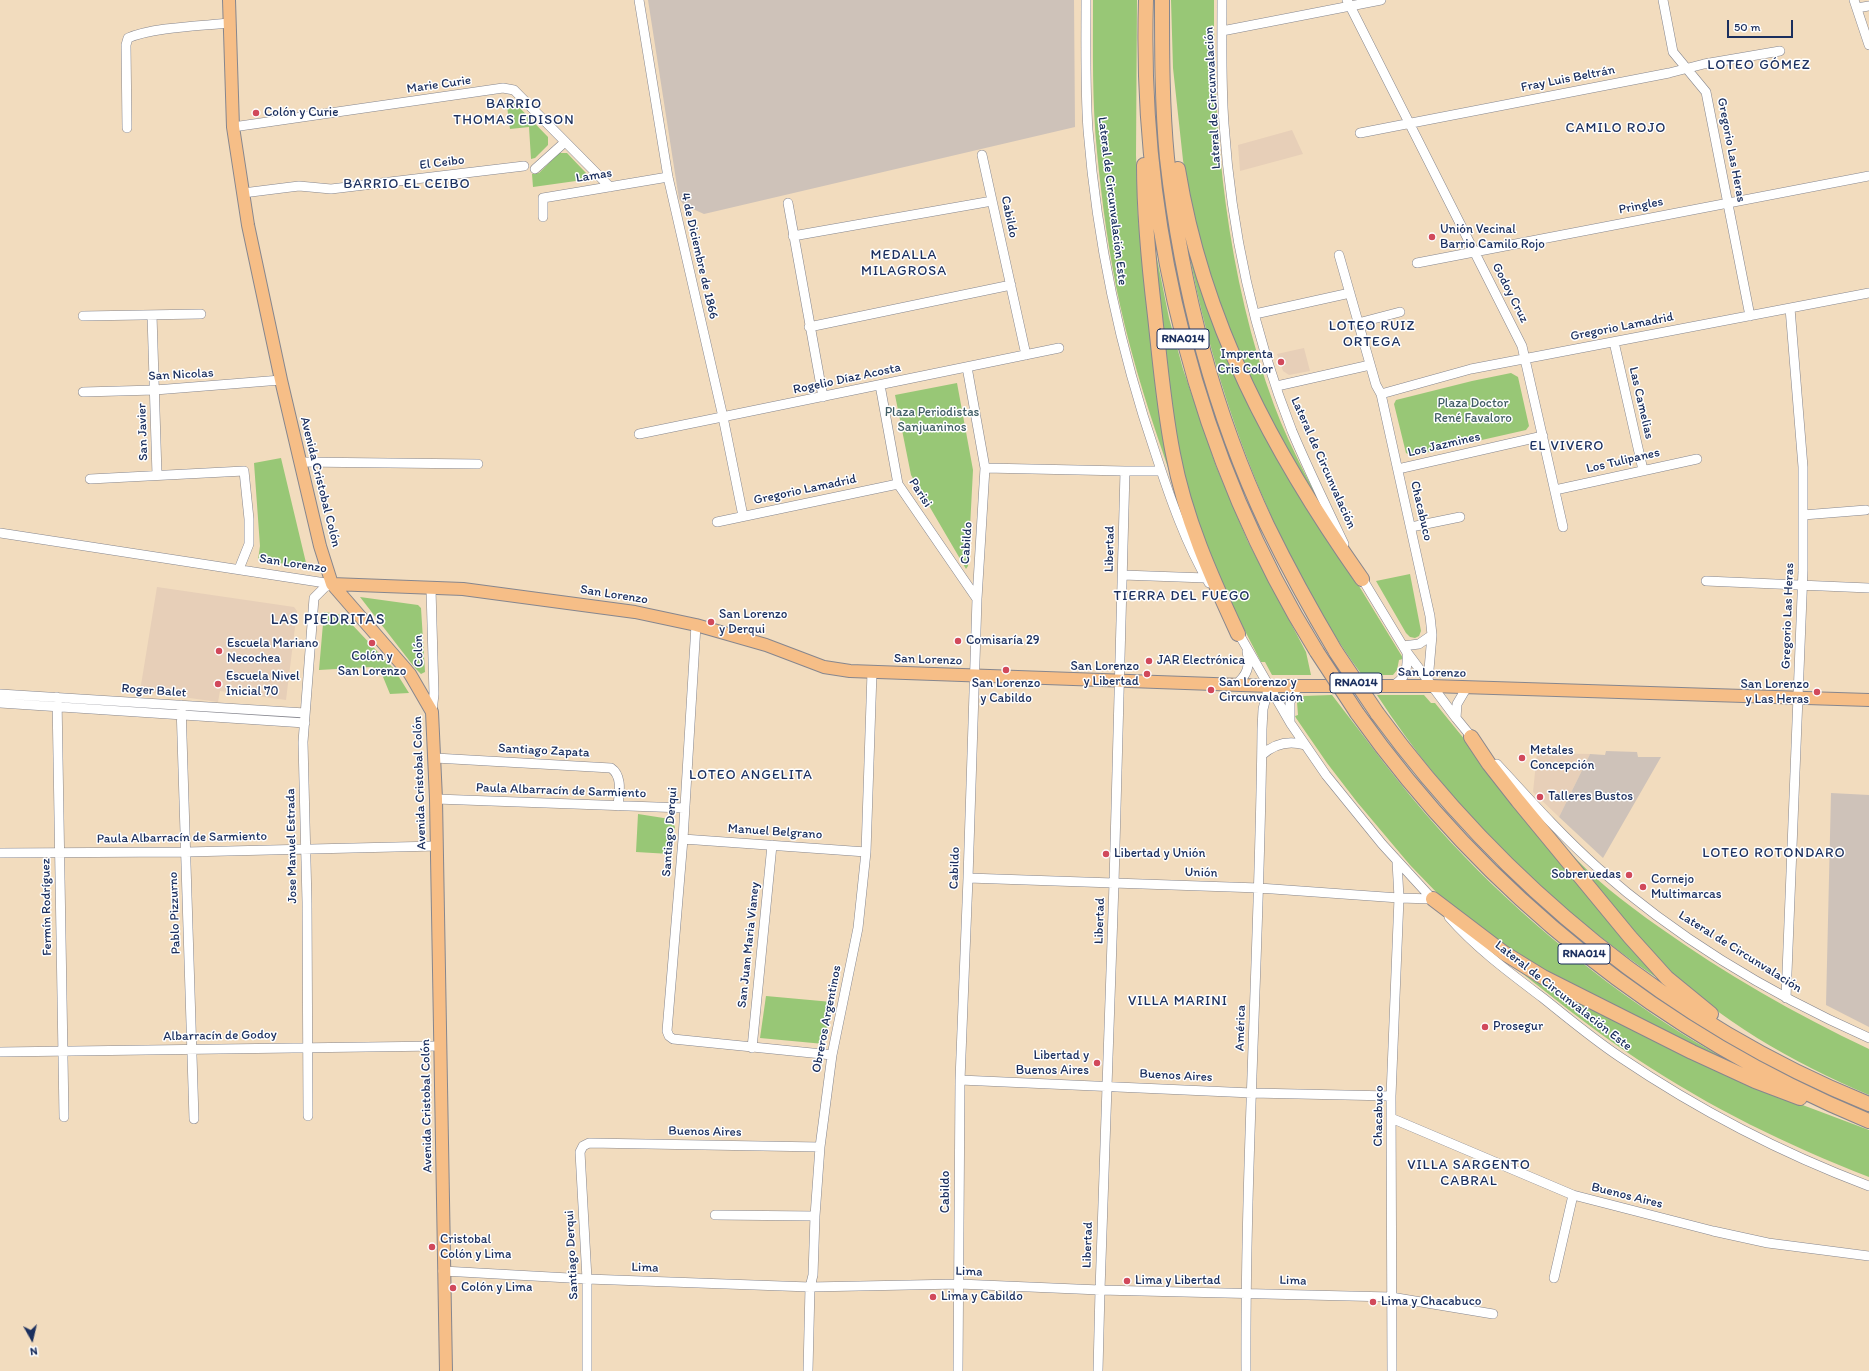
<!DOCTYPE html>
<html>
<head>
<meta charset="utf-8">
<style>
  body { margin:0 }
  #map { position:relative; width:1869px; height:1371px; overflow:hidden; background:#f2dcbe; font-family:Itim,sans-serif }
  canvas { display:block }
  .north { position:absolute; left:12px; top:1319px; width:40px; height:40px; -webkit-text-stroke:3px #fff; paint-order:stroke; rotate:172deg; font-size:11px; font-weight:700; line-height:16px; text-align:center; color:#1b2f5e }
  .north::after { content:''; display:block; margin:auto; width:14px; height:18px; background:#1b2f5e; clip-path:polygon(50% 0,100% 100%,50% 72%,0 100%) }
  .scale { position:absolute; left:1727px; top:20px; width:66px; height:18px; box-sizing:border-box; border:2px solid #1b2f5e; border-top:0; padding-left:5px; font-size:12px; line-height:14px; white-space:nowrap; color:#1b2f5e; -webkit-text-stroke:3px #fff; paint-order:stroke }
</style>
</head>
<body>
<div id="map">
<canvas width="1869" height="1371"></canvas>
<div class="north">N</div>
<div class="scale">50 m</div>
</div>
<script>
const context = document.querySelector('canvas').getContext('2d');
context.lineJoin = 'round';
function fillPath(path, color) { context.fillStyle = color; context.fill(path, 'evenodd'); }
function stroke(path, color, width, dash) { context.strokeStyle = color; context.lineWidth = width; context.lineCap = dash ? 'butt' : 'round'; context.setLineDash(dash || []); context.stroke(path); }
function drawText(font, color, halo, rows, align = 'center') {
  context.font = font + ' Itim,sans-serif'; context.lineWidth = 3; context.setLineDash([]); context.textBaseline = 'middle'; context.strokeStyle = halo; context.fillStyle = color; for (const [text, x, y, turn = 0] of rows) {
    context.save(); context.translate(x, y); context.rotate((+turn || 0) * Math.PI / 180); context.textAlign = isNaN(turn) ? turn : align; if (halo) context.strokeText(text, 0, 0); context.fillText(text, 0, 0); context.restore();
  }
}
fillPath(new Path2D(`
  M 1292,130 L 1303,154 L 1240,171 L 1238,145 Z
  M 1304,348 L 1310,371 L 1289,375 L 1283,371 L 1277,354 Z
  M 157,587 L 294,607 L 297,611 L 286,700 L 220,691 L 218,702 L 140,691 Z
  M 1537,753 L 1590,754 L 1559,817 L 1533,792 Z`), '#e7cfb8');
fillPath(new Path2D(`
  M 648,0 L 1074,0 L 1075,127 L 704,214 L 684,205 L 679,199 Z
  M 1606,751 L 1637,752 L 1638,757 L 1661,757 L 1603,858 L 1559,817 L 1590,754 L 1605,755 Z
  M 1831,793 L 1869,795 L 1869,1027 L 1826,1005 Z`), '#cec2b9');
fillPath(new Path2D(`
  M 1093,0 L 1137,0 L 1136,155 L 1138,218 L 1172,479 C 1152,422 1133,364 1120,305 C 1109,255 1102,203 1097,152 C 1092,101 1093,51 1093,0 Z
  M 1171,0 L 1214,0 C 1213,137 1227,276 1274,405 C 1291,451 1316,493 1337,536 L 1270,421 L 1231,338 L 1206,263 L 1188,191 L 1183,160 L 1173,68 Z
  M 506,98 L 514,102 L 548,137 L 548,145 L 535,158 L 531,159 L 529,127 L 510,129 Z
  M 559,153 L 567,153 L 586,173 L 583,180 L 533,187 L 532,174 L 539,173 Z
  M 1183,217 L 1197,267 L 1315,514 L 1403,658 L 1403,659 L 1399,660 L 1397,670 L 1393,675 L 1362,675 C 1269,547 1207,373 1183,217 Z
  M 1154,244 L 1169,318 L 1183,369 L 1216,466 L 1248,542 L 1306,652 L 1311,675 L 1272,675 L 1265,662 L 1261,662 L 1210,563 L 1175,447 Z
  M 1511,373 L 1518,377 L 1529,426 L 1526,430 L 1411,456 L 1406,453 L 1394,404 L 1396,400 L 1472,381 Z
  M 957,383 L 973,470 L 968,566 L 966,569 L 911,475 L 895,395 Z
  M 281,458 L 307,567 L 258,560 L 260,546 L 254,463 Z
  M 1410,574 L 1421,631 L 1419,636 L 1415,638 L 1410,637 L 1406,633 L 1376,581 Z
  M 360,597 L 418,605 L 421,608 L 425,672 L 421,674 L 415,668 Z
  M 324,612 L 343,615 L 394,669 L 409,693 L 390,694 L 381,672 L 372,667 L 319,670 Z
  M 1332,695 C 1367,740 1400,786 1438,828 C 1506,904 1585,970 1670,1026 C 1699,1045 1729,1061 1759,1078 L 1536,970 L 1439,895 L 1410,865 L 1357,802 L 1327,763 L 1296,718 L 1295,716 L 1298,715 L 1297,702 L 1302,696 Z
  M 1377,695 L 1424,695 L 1431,703 L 1435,703 L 1660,980 C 1551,907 1448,805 1377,695 Z
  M 638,814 L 670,819 L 675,827 L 670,854 L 636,852 Z
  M 1564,846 C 1591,877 1625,903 1659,927 C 1725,974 1795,1014 1869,1049 L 1869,1095 C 1792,1062 1718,1021 1659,960 C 1647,949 1638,935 1628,923 C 1606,897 1585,872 1564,846 Z
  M 1501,957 L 1776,1095 L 1869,1130 L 1869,1177 C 1787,1145 1711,1108 1637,1059 C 1589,1028 1546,991 1501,957 Z
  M 766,996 L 832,1002 L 824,1044 L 760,1038 Z`), '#98c776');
const minor = new Path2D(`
  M 639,0 L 668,177 L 723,417 L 743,516
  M 1086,0 C 1086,43 1085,87 1088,130 C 1097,241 1120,350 1156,455 C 1170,498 1186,544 1209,583
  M 1222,0 C 1222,41 1221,83 1224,124 C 1231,228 1254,334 1292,431 C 1308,469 1326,506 1344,544
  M 1347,0 L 1522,346 L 1563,527
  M 1663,0 L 1673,52 L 1706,92 L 1750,316
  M 1854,0 L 1869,45
  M 1857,8 L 1869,6
  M 1222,31 L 1381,0
  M 233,127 L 503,88 L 514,90 L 610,187
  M 127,128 L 126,45 L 128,38 C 154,27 201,26 230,23
  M 1360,133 L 1669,73 L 1704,64 L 1780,51
  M 982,155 L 1026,355
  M 535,169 L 565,142
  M 243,193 L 299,186 L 331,189 L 524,166
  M 788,203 L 823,397
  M 543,217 L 543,198 L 668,177
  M 793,236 L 992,201
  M 1339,255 L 1376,385 L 1381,394 L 1430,616 L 1432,635 L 1428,681
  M 1417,263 L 1869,176
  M 1255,314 L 1350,293
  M 152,315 L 157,475
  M 83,316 L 201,314
  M 1358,323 L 1400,312
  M 809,327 L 1011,285
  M 1614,342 L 1643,470
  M 880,385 L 898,484 L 977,599
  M 1277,386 L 1370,365
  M 83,392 L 155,390 L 281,380
  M 1381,394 L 1471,369 L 1869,293
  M 639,434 L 1059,348
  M 300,462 L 478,464
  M 985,468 L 1125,471 L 1161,471
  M 1398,469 L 1543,436
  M 90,479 L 244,471 L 249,519 L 249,544 L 239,569
  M 1555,490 L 1697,459
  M 1803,515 L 1866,510
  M 717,522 L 898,484
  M 1411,527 L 1460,517
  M 0,533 L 332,584
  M 1123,575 L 1206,578
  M 1360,575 L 1406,651 L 1456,718 L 1474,740
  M 1706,581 L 1869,588
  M 431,589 L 434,694 L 432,712
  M 696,625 L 683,839 L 667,1031 L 669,1036 L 673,1039 L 832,1055
  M 1236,629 L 1291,724 L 1326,775 L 1382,844 L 1436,903
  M 1403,646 L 1419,644 L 1432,635
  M 1235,685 C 1248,675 1250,666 1247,651
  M 1392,686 C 1406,679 1408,668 1407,652
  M 0,694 L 305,713
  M 57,697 L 64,1117
  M 0,703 L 305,723
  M 181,705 L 194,1119
  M 1456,718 L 1457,704 L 1467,687
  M 1290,721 L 1290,702 L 1298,686
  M 1262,755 C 1274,744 1288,740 1305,745
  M 435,758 L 611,768 C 623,776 619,794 618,806
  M 1497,764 C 1529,799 1562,836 1598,868 C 1678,939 1772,995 1869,1038
  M 436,799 L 684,808
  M 683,839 L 866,852
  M 0,853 L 186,852 L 437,846
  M 968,878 L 1259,888 L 1399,898 L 1433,899
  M 1449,917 C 1476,948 1510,973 1543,998 C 1568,1018 1593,1039 1620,1057 C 1697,1109 1781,1153 1869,1186
  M 1786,998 L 1803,571 L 1803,467 L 1790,308
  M 752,1048 L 772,845
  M 0,1052 L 440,1046
  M 960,1080 L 1252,1093 L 1391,1096
  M 308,1116 L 307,902 L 303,742 L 314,598 L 325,587 L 332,584
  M 1391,1118 L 1573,1195 L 1713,1231 L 1768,1243 L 1869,1256
  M 715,1215 L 815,1216
  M 443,1271 L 587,1279 L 810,1287 L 959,1284 L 1100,1290 L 1391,1297 L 1493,1314
  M 1554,1278 L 1573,1195
  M 587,1371 L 587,1279 L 580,1152 L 583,1146 L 589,1143 L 820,1147
  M 808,1371 L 810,1287 L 813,1275 L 815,1216 L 820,1147 L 832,1055 L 858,928 L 866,852 L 872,672
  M 958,1371 L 960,1080 L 968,878 L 977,599 L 985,468 L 967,367
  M 1098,1371 L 1100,1290 L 1114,883 L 1125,471
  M 1246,1371 C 1245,1157 1260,943 1262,729 L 1263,709 L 1269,686
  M 1392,1371 L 1391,1096 L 1399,898 L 1397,861`);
const major = new Path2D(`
  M 229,0 L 233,127 L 248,225 L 281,380 L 320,546 L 332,584 L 410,674 L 432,712 L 436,799 L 446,1371
  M 332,584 L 463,589 L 635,612 L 696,625 L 766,645 L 824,667 L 850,671 L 1269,686 L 1431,686 L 1869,700`);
const highway = new Path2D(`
  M 1146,0 C 1139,227 1196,458 1317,652
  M 1162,0 C 1162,53 1162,106 1167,158 C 1181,284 1213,410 1267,525 C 1288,568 1311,610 1336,652
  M 1144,165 C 1144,215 1149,266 1155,316 C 1160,362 1164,409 1173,454 C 1185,518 1211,576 1238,634
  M 1178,169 C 1203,323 1274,454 1362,579
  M 1357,713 C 1486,895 1663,1036 1869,1121
  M 1377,713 C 1502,884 1671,1024 1869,1104
  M 1471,737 L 1489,764 L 1518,801 L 1630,937 L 1667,978 L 1711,1014
  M 1433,899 L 1504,953 L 1543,977 L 1692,1052 L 1755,1081 L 1800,1098`);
stroke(minor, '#86868e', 10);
stroke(major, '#86868e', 14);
stroke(highway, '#86868e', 16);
stroke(minor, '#fff', 9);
stroke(major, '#f6be87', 12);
stroke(highway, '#f6be87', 14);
const highwayBridge = new Path2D(`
  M 1317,652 L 1357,713
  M 1336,652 L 1377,713`);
stroke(highwayBridge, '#86868e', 16, []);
stroke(highwayBridge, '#f6be87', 14);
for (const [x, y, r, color] of [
  [256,113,4,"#d1495b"],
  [1432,237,4,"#d1495b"],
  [1281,362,4,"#d1495b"],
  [711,622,4,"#d1495b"],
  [958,641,4,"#d1495b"],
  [372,643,4,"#d1495b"],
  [219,651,4,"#d1495b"],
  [1149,661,4,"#d1495b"],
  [1006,670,4,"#d1495b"],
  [1147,674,4,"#d1495b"],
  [218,684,4,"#d1495b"],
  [1211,690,4,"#d1495b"],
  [1817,692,4,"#d1495b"],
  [1522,758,4,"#d1495b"],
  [1540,797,4,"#d1495b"],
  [1106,854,4,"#d1495b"],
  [1629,875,4,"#d1495b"],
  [1643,887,4,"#d1495b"],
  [1485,1027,4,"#d1495b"],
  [1097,1063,4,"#d1495b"],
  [432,1247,4,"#d1495b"],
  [1127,1281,4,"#d1495b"],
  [453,1288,4,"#d1495b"],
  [933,1297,4,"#d1495b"],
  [1373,1302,4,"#d1495b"]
]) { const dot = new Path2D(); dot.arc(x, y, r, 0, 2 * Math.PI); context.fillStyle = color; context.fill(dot); stroke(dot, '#fff', 1.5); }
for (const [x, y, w] of [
  [1183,339,52],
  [1356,683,52],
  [1584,954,52]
]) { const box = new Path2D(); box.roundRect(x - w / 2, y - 10, w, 20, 3); context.fillStyle = '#fff'; context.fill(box); stroke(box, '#1b2f5e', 1); }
drawText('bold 12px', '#1b2f5e', null, [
  ["RNA014",1183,339],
  ["RNA014",1356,683],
  ["RNA014",1584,954]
]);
drawText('13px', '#1b2f5e', '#fff', [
  ["Fray Luis Beltrán",1568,79,-11],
  ["Marie Curie",439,85,-8],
  ["Lateral de Circunvalación",1213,98,-93],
  ["Gregorio Las Heras",1731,150,79],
  ["El Ceibo",442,163,-7],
  ["Lamas",594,176,-9],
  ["Lateral de Circunvalación Este",1112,201,83],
  ["Pringles",1641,206,-11],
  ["Cabildo",1009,217,78],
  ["4 de Diciembre de 1866",699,256,77],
  ["Godoy Cruz",1510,293,63],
  ["Gregorio Lamadrid",1622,327,-11],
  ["San Nicolas",181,375,-3],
  ["Rogelio Díaz Acosta",847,379,-12],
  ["Las Camelias",1641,403,77],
  ["San Javier",143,432,-92],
  ["Los Jazmines",1444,445,-13],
  ["Los Tulipanes",1623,461,-13],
  ["Lateral de Circunvalación",1323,463,66],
  ["Avenida Cristobal Colón",320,482,76],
  ["Gregorio Lamadrid",805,490,-12],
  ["Parisi",920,493,57],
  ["Chacabuco",1421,511,77],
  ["Cabildo",967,543,-86],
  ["Libertad",1110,549,-89],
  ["San Lorenzo",293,564,9],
  ["San Lorenzo",614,595,9],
  ["Gregorio Las Heras",1788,616,-88],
  ["Colón",419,651,-92],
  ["San Lorenzo",928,660,2],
  ["San Lorenzo",1432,673,1],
  ["Roger Balet",154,691,4],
  ["Santiago Zapata",544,751,3],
  ["Avenida Cristobal Colón",420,783,-92],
  ["Paula Albarracín de Sarmiento",561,791,2],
  ["Santiago Derqui",670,832,-86],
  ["Manuel Belgrano",775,832,4],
  ["Paula Albarracín de Sarmiento",182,838,-1],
  ["Jose Manuel Estrada",292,846,-91],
  ["Cabildo",955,868,-88],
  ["Unión",1201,873,2],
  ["Fermín Rodríguez",47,907,-91],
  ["Pablo Pizzurno",175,913,-92],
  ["Libertad",1100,921,-88],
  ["San Juan Maria Vianey",749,945,-84],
  ["Lateral de Circunvalación",1740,952,32],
  ["Lateral de Circunvalación Este",1563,996,38],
  ["Obreros Argentinos",827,1019,-79],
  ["América",1241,1028,-88],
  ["Albarracín de Godoy",220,1036,-1],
  ["Buenos Aires",1176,1076,3],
  ["Avenida Cristobal Colón",427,1106,-91],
  ["Chacabuco",1379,1116,-89],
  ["Buenos Aires",705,1132,1],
  ["Cabildo",946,1192,-90],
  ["Buenos Aires",1627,1196,14],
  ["Libertad",1088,1245,-88],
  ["Santiago Derqui",572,1255,-93],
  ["Lima",645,1268,2],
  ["Lima",969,1272,2],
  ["Lima",1293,1281,2]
]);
drawText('13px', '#1b2f5e', '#fff', [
  ["Colón y Curie",264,113],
  ["Unión Vecinal",1440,230],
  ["Barrio Camilo Rojo",1440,245],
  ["Imprenta",1273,355,"right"],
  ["Cris Color",1273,370,"right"],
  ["San Lorenzo",719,615],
  ["y Derqui",719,630],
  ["Comisaría 29",966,641],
  ["Escuela Mariano",227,644],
  ["Necochea",227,659],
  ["Colón y",372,657,"center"],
  ["San Lorenzo",372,672,"center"],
  ["JAR Electrónica",1157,661],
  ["San Lorenzo",1139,667,"right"],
  ["y Libertad",1139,682,"right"],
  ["Escuela Nivel",226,677],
  ["Inicial 70",226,692],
  ["San Lorenzo y",1219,683],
  ["Circunvalación",1219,698],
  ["San Lorenzo",1006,684,"center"],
  ["y Cabildo",1006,699,"center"],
  ["San Lorenzo",1809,685,"right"],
  ["y Las Heras",1809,700,"right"],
  ["Metales",1530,751],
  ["Concepción",1530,766],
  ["Talleres Bustos",1548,797],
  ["Libertad y Unión",1114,854],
  ["Sobreruedas",1621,875,"right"],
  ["Cornejo",1651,880],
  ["Multimarcas",1651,895],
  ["Prosegur",1493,1027],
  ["Libertad y",1089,1056,"right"],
  ["Buenos Aires",1089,1071,"right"],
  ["Cristobal",440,1240],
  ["Colón y Lima",440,1255],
  ["Lima y Libertad",1135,1281],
  ["Colón y Lima",461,1288],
  ["Lima y Cabildo",941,1297],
  ["Lima y Chacabuco",1381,1302]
], 'left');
drawText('13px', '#405d65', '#fff', [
  ["Plaza Doctor",1473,404],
  ["René Favaloro",1473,419],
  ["Plaza Periodistas",932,413],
  ["Sanjuaninos",932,428]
]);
context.letterSpacing = '1px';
drawText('14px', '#1b2f5e', '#fff', [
  ["LOTEO GÓMEZ",1759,65],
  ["BARRIO",514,104],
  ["THOMAS EDISON",514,120],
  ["CAMILO ROJO",1616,128],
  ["BARRIO EL CEIBO",407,184],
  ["MEDALLA",904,255],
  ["MILAGROSA",904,271],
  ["LOTEO RUIZ",1372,326],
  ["ORTEGA",1372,342],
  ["EL VIVERO",1567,446],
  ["TIERRA DEL FUEGO",1182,596],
  ["LOTEO ANGELITA",751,775],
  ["LOTEO ROTONDARO",1774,853],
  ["VILLA MARINI",1178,1001],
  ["VILLA SARGENTO",1469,1165],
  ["CABRAL",1469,1181]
]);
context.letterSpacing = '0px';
context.letterSpacing = '1px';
drawText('15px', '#1b2f5e', '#fff', [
  ["LAS PIEDRITAS",328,620]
]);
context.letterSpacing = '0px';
</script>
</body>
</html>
